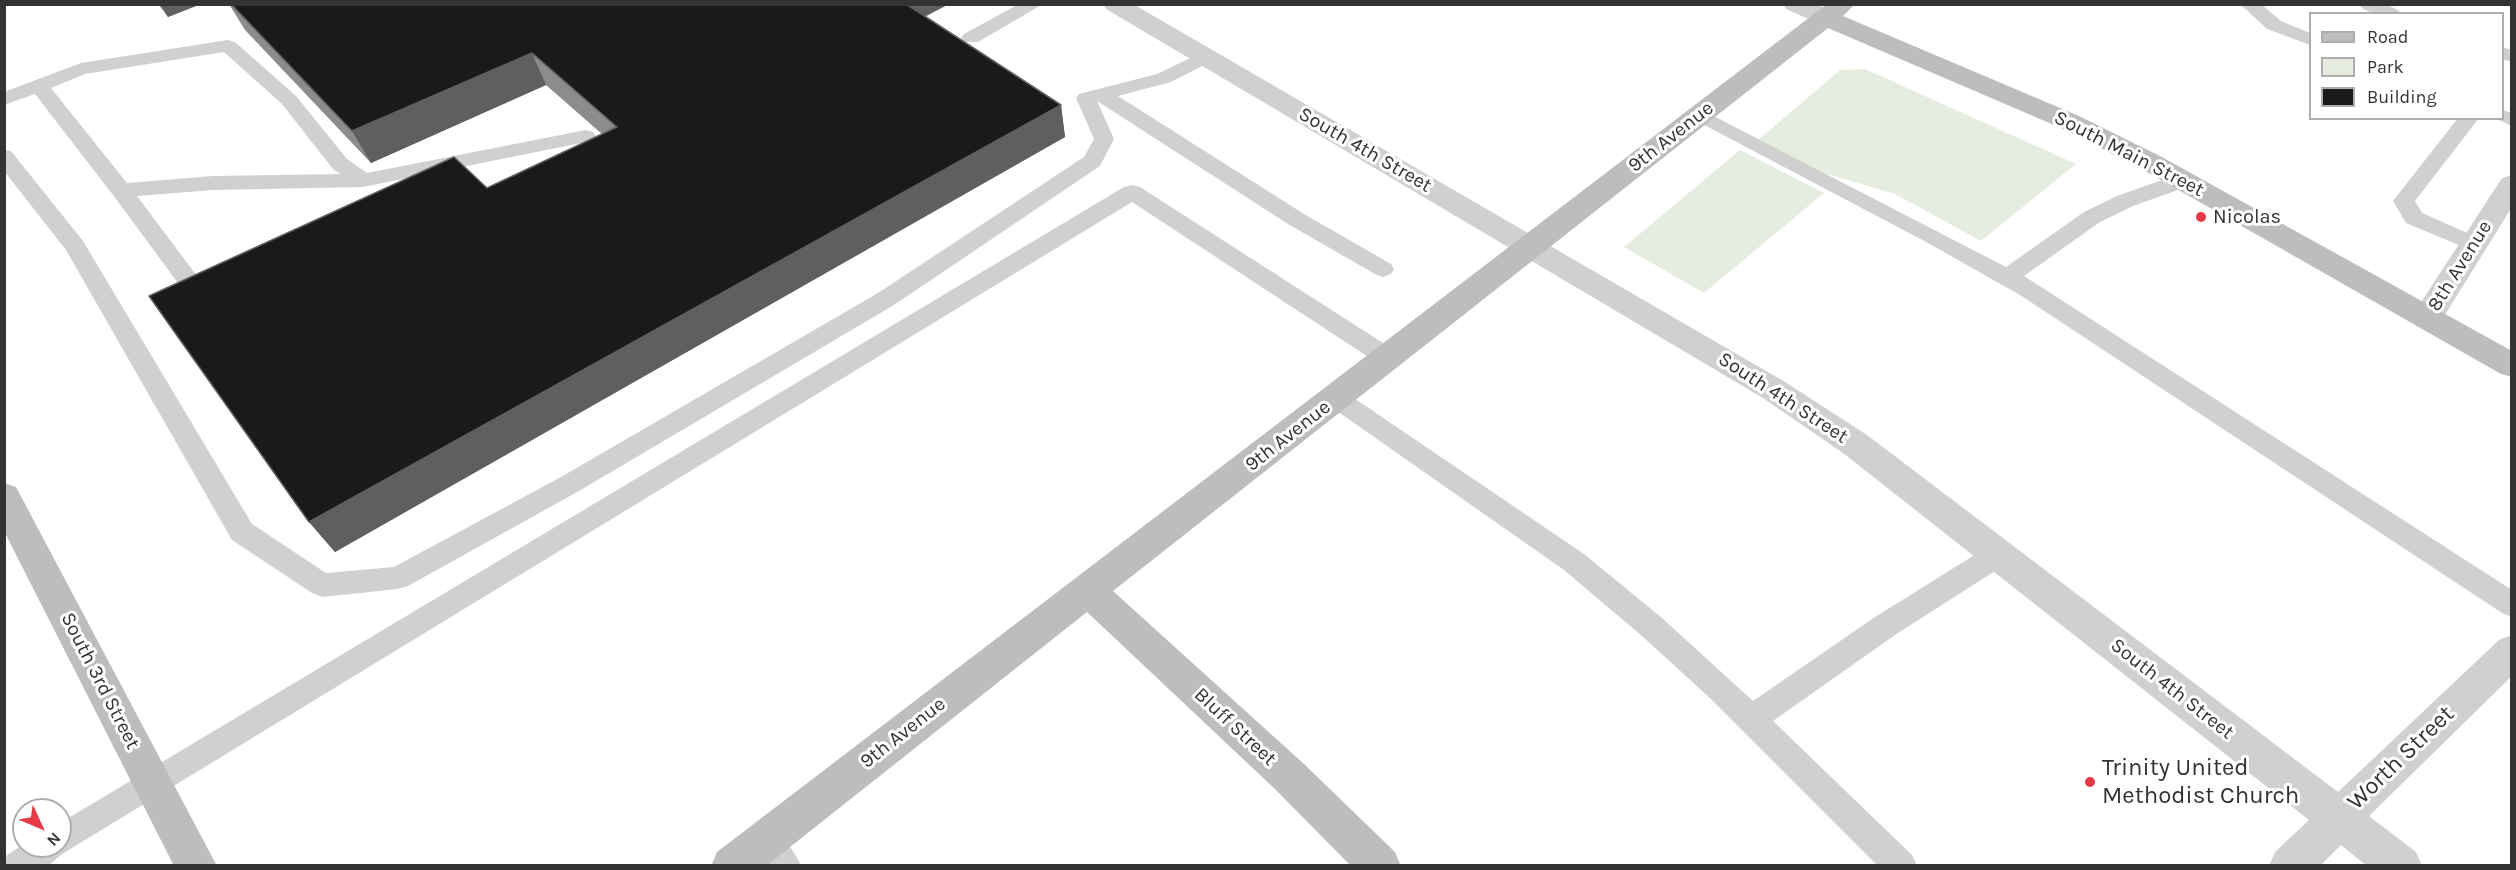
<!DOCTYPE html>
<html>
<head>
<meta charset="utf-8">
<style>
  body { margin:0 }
  #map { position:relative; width:2516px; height:870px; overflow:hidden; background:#fff; font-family:Karla,sans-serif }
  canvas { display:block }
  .frame { position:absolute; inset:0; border:6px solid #333; pointer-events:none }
  .legend { position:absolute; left:2309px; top:12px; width:195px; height:108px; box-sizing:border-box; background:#fff; border:2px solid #adadad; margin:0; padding:8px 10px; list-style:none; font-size:18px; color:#333 }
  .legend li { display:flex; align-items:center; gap:12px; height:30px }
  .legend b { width:30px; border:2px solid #adadad }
  .north { position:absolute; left:12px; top:798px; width:60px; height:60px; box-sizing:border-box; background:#fff; border:2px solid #adadad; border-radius:50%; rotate:134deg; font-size:16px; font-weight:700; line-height:24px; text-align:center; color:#333 }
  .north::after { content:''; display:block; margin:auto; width:21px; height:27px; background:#e63946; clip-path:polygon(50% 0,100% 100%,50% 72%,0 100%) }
</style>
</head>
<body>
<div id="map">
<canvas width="2516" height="870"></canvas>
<div class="frame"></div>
<ul class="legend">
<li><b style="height:8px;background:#bdbdbd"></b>Road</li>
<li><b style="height:16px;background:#e6ecdf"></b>Park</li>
<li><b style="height:16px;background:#1a1a1a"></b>Building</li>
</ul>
<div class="north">N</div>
</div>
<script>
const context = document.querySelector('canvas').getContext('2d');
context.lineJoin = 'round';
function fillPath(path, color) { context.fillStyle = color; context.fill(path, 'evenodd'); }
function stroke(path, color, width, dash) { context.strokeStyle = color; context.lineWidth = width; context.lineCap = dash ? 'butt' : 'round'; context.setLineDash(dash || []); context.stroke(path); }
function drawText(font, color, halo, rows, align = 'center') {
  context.font = font + ' Karla,sans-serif'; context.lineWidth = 6; context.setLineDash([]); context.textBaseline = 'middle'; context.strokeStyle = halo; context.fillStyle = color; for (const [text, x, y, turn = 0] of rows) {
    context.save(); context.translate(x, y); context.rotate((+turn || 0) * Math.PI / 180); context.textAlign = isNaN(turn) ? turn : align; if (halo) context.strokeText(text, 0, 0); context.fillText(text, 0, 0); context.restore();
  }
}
fillPath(new Path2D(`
  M 1865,69 L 2076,164 L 1981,241 L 1895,194 L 1824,173 L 1758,140 L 1840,70 Z
  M 1740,150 L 1824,193 L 1704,293 L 1624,247 Z`), '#e6ecdf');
fillPath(new Path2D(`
  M 1019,4 L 1043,4 L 978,42 L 964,42 L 961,38 L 964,34 Z
  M 2240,4 L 2261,4 L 2281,21 L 2310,33 L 2310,45 L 2267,29 Z
  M 2358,4 C 2373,4 2392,2 2402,14 C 2387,14 2368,16 2358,4 Z
  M 228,40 L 235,42 L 296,96 L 347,159 L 367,173 L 586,130 L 593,132 L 596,136 L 593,140 L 586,142 L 363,187 L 213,190 L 137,196 L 209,292 L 205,298 L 197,300 L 189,298 L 113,195 L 35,94 L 4,105 L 4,92 L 81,63 ZM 224,52 L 282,104 L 333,169 L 340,174 L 213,176 L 127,183 L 51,88 L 85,74 Z
  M 2502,47 L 2512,50 L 2512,62 L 2502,59 Z
  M 1205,51 L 1212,53 L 1215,57 L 1212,61 L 1171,82 L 1118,96 L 1304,214 L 1391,264 L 1394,269 L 1391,274 L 1383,277 L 1375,274 L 1288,224 L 1097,101 L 1114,139 L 1100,166 L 894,305 L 579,491 L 408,586 L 398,589 L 322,597 L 312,593 L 232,540 L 66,250 L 4,171 L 4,150 L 11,151 L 83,241 L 252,524 L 326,573 L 394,567 L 561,477 L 878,293 L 1084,157 L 1094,139 L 1076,98 L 1079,94 L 1157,74 Z
  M 1700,109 L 2006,267 L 2084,212 L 2117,196 L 2176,175 L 2184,173 L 2192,175 L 2195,180 L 2192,185 L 2133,206 L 2100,222 L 2024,276 L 2512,590 L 2512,617 L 2502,613 L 2020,295 L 1928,243 L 1693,119 L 1690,115 L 1693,111 Z
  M 2502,110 L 2512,113 L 2512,126 L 2494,118 L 2502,118 Z
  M 2458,118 L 2479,118 L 2415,201 L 2422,213 L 2481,239 L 2484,244 L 2481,249 L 2473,251 L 2406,223 L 2393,201 Z
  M 1132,185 L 1140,187 L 1397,352 L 1400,358 L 1397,364 L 1388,367 L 1379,364 L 1132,202 L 62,854 L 48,866 L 4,866 L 7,855 L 24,844 L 60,846 L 60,823 L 1124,187 Z
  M 1336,389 L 1345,392 L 1584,554 L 1662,618 L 1753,701 L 1875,617 L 1989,546 L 1999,543 L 2009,546 L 2013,554 L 2009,562 L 1895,635 L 1773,721 L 1912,855 L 1917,866 L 1878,866 L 1711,699 L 1642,636 L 1564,570 L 1327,404 L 1324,398 L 1327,392 Z
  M 763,826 C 780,832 794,849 801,866 L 764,866 L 752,852 L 747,841 L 752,830 Z`), '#d0d0d0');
fillPath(new Path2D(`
  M 1103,4 L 1133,4 L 1785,382 L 1867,435 L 2338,792 L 2499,640 L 2512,635 L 2512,676 L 2369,816 L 2416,852 L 2422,866 L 2367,866 L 2341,845 L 2320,866 L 2269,866 L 2275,852 L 2309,820 L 1843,453 L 1763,398 L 1106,9 Z
  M 1783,4 C 1801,4 1826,1 1838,18 L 1835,23 L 1826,25 L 1817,23 L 1786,9 Z
  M 2512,175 L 2512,207 L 2438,326 L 2427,329 L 2416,326 L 2412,318 L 2416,310 L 2502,178 Z`), '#d0d0d0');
fillPath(new Path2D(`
  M 1827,4 L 1855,4 L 1843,16 L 2079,116 L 2160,156 L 2512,351 L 2512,377 L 2501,374 L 2140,168 L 2061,128 L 1828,28 L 1113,591 L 1304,764 L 1395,852 L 1401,866 L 1351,866 L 1276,790 L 1087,612 L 766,866 L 711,866 L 717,852 Z
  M 4,483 L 16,487 L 217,866 L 174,866 L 4,531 Z`), '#bdbdbd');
fillPath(new Path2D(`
  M 158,4 L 201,4 L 168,17 Z
  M 229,4 L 949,4 L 925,17 L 1061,105 L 1065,137 L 335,552 L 309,522 L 487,188 L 602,134 L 546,85 L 371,163 L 245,30 Z`), '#8c8c8c');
fillPath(new Path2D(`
  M 160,4 L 201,4 L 168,17 Z
  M 896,4 L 949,4 L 901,28 Z
  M 532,53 L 546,85 L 371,163 L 352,131 Z
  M 1061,105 L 1065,137 L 335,552 L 309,522 Z`), '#5f5f5f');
const building = new Path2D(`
  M 231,4 L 906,4 L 1061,105 L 309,522 L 149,296 L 454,157 L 487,188 L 617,127 L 532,53 L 352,131 Z`);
fillPath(building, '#1a1a1a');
stroke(building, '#5f5f5f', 1.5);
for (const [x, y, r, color] of [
  [2201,217,6,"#e63946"],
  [2090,782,6,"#e63946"]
]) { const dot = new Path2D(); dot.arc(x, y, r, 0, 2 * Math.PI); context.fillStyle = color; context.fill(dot); stroke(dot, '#fff', 2); }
drawText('20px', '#333', '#fff', [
  ["9th Avenue",1671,137,-38],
  ["South 4th Street",1365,150,30],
  ["South Main Street",2129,154,27],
  ["8th Avenue",2460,266,-58],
  ["South 4th Street",1783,398,33],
  ["9th Avenue",1288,436,-38],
  ["South 3rd Street",100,681,63],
  ["South 4th Street",2172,689,38],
  ["Bluff Street",1235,727,43],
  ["9th Avenue",903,733,-38]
]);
drawText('20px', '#333', '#fff', [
  ["Nicolas",2213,217]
], 'left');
drawText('24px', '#333', '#fff', [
  ["Worth Street",2401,758,-44]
]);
drawText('24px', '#333', '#fff', [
  ["Trinity United",2102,768],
  ["Methodist Church",2102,796]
], 'left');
</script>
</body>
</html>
